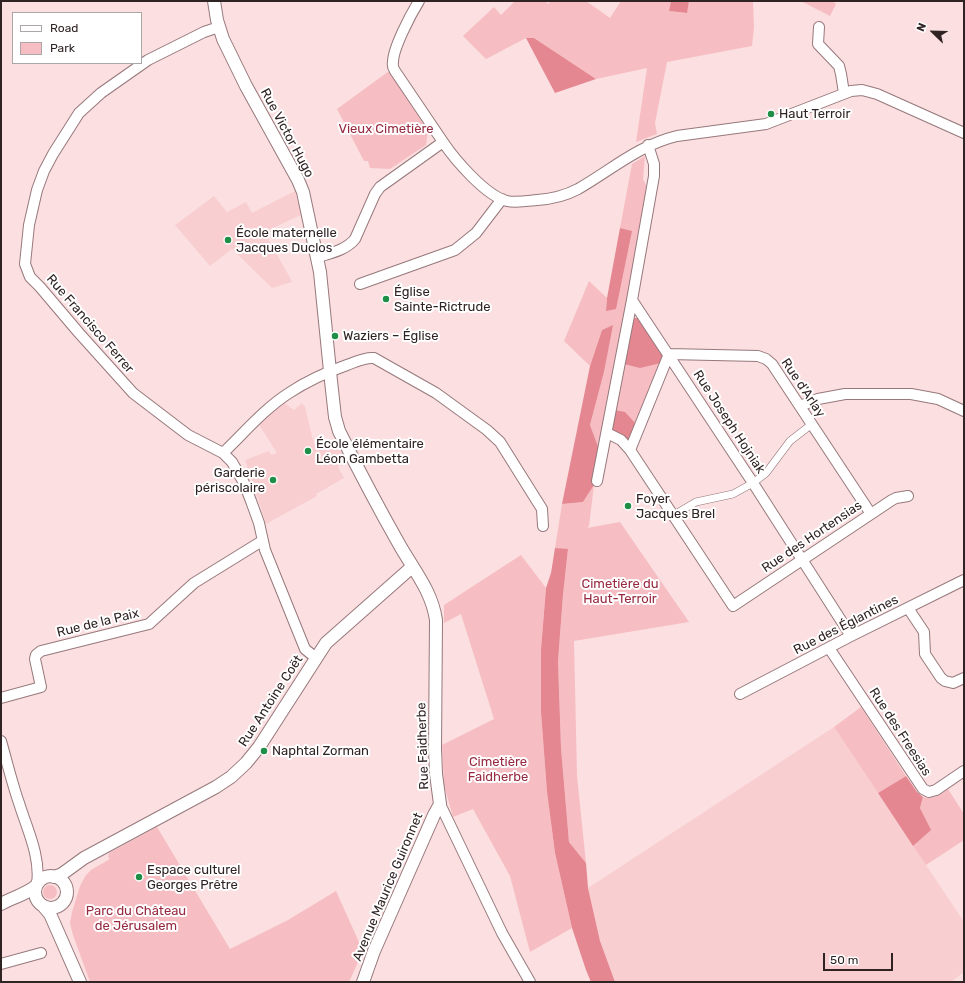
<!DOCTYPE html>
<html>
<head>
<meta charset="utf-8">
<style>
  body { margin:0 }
  #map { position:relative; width:965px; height:983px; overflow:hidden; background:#fbdfe1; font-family:Rubik,sans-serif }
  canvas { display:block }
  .frame { position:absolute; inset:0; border:2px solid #302324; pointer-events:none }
  .legend { position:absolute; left:12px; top:12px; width:130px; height:52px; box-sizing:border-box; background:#fff; border:1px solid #aca7a7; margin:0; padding:5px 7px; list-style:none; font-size:12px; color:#302324 }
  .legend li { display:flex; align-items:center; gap:8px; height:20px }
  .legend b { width:20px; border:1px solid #aca7a7 }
  .north { position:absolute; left:913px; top:12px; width:40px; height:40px; -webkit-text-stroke:3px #fff; paint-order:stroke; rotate:293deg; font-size:11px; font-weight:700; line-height:16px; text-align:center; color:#302324 }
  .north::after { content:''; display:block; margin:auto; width:14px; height:18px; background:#302324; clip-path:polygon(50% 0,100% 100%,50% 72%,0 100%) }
  .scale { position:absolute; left:823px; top:953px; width:70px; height:18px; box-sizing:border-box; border:2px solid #302324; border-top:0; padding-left:5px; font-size:12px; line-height:14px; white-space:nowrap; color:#302324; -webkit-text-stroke:3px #fff; paint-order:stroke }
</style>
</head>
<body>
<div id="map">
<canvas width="965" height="983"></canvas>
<div class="frame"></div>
<ul class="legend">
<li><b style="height:5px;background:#fff"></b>Road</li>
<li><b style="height:11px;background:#f6bec3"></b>Park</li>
</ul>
<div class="north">N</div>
<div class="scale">50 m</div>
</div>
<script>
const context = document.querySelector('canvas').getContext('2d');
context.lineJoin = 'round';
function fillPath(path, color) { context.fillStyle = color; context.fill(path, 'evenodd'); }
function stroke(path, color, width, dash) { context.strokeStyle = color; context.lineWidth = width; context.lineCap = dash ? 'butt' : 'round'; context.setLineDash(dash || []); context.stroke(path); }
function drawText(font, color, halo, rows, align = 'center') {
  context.font = font + ' Rubik,sans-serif'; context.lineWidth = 4; context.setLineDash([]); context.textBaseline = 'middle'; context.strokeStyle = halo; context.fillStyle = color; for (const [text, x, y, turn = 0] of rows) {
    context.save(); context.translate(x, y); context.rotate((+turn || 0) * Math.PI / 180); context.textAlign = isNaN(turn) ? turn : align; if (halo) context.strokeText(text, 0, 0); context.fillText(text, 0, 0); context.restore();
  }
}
fillPath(new Path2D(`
  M 295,191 L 301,215 L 264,232 L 288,274 L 292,282 L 272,288 L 232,249 L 210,266 L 175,225 L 214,196 L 227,212 L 246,202 L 252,213 Z
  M 283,402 L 294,410 L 302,403 L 305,407 L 314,444 L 334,440 L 346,461 L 338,467 L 344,478 L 316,494 L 317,496 L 266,524 L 245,460 L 269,451 L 271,455 L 277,453 L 258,423 Z
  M 834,727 L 964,922 L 964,972 L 951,982 L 615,982 L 600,941 L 588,888 Z`), '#f9ced1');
fillPath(new Path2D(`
  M 515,1 L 545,1 L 548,4 L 550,1 L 586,1 L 610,18 L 621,1 L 671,1 L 669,11 L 686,13 L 689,1 L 753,1 L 754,27 L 752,46 L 667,62 L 655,123 L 657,134 L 636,142 L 647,68 L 596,79 L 534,38 L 526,38 L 486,59 L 463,36 L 494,7 L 501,15 Z
  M 801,1 L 832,1 L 836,4 L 830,16 Z
  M 389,71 L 428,131 L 426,145 L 390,169 L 370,168 L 368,161 L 364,161 L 337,109 Z
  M 645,156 L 643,179 L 648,189 L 599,449 L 590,425 L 604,372 L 612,326 L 602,330 L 590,366 L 564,341 L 589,281 L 607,298 L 606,311 L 631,231 L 620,228 L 632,164 Z
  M 661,363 L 636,424 L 614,410 L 624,364 Z
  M 594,485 L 589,526 L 587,528 L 620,522 L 689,622 L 574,641 L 577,776 L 586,863 L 569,842 L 561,748 L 558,661 L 563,595 L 568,550 L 555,548 L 562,504 L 583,502 Z
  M 521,555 L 546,588 L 541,649 L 541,712 L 547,792 L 555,853 L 572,928 L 530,952 L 510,876 L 473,809 L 453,817 L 444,785 L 442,745 L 494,719 L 461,614 L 444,623 L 444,605 Z
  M 861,707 L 906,776 L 878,793 L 834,727 Z
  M 948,789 L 964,814 L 964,840 L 926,865 L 913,846 L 930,830 L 920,808 L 923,797 C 934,800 939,795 948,789 Z
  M 157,827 L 230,949 L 288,920 L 336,891 L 363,951 L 349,982 L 90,982 L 73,935 L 70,923 L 72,912 L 80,886 L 86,875 L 91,870 L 110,859 L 108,857 L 109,853 Z
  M43 892a7 7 0 1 1 14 0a7 7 0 1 1-14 0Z`), '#f6bec3');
fillPath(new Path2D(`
  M 671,1 L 689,1 L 687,13 L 669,11 Z
  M 526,38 L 534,38 L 596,79 L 555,93 Z
  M 620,228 L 632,231 L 616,309 L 606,311 L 607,298 Z
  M 632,318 L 638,318 L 664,357 L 661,363 L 640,368 L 624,364 Z
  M 613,325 L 604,372 L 590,425 L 599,449 L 594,485 L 583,502 L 562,504 L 590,366 L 602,330 Z
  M 614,410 L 625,412 L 636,424 L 629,443 L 610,431 Z
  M 555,548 L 568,549 L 563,595 L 558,661 L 561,748 L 569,842 L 586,863 L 588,888 L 600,941 L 615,982 L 591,982 L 586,970 L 572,928 L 555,853 L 547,792 L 541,712 L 541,649 L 546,588 L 551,573 Z
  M 906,776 L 917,792 L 923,797 L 920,808 L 931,830 L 913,846 L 878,793 Z`), '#e48791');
const pedestrian = new Path2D(`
  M 674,515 L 696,502 L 733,494 L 753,483 L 766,473 L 790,441 L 812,424`);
const minor = new Path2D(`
  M 419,1 C 411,14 393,48 393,62 C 392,66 393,68 395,71 L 443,142
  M 219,27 L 204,32 L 148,60 L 101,93 L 79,113 L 53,154 L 44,171 L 37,190 L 29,225 L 25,264 L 30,277 L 40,287 L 79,333 L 133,393 L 188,435 L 223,453 L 232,462 L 244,483 L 251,501 L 259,523 L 265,550 L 305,649 L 316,658
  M 819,27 L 818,44 L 839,66 L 841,74 L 844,93
  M 318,257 C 331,253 346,250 355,239 L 375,194 L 380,187 L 443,142 C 455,160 486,196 507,201 C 516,203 527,201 537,200 C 551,199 565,196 578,189 C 611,170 639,145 677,136 L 766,124 L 851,91 L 862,90 L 877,94 L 964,133
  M 360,284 L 455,250 L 476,233 L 502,199
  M 632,300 L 753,483 L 851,636
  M 800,406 L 818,399 L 845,394 L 911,394 L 938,399 L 964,411
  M 607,433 L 621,440 L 630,450 L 733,606 L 892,500 L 896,498 L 908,496
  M 630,450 L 669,354 L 758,356 L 766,359 L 772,364 L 871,514
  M 223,453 C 244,433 264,409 289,393 C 307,381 327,372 347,365 C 355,362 365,357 374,358 L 436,393 L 487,430 L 500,442 L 542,509 L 543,526
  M 597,481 L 632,300 L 654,176 L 654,164 L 648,145
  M 908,608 L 924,632 L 925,654 L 941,678 L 945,681 L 953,683 L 964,678
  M 829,648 L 923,789 L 929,792 L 936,790 L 964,771
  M 740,694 L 851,636 L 964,580
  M 1,698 L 41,687 L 35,659 L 36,655 L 41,651 L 149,624 L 194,583 L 262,541
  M 1,741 C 7,762 12,783 19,803 C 27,829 41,857 37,884
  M 440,804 L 502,933 L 530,982
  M 1,964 L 41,953`);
const tertiary = new Path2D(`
  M 214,1 L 217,20 L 223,39 L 246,86 L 298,180 L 303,192 L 320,272 L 331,381 L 335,417 L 339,431 C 358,469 378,507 399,544 C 413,569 432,591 436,620 L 435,749 L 436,774 L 440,804 L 434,815 L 374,951 L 363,982
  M35 892a16 16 0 1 1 32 0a16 16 0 1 1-32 0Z
  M 54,877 L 62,874 L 84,858 L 216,787 L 231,777 L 246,763 L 259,747 L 326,643 L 412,567
  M 1,904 C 13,897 25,895 36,886
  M 44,907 L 50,914 L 54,923 L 80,982`);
stroke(pedestrian, '#97787b', 8);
stroke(minor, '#97787b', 12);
stroke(tertiary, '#97787b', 14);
stroke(pedestrian, '#fff', 7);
stroke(minor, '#fff', 10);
stroke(tertiary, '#fff', 12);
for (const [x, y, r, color] of [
  [771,114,4,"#1f8e46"],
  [228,240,4,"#1f8e46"],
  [386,299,4,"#1f8e46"],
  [335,336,4,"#1f8e46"],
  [308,451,4,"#1f8e46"],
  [273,480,4,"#1f8e46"],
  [628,506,4,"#1f8e46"],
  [264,751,4,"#1f8e46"],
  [139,877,4,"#1f8e46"]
]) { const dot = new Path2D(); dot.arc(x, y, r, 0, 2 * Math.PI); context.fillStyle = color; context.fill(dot); stroke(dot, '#fff', 1.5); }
drawText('13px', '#302324', '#fff', [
  ["Haut Terroir",779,114],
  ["École maternelle",236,233],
  ["Jacques Duclos",236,248],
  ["Église",394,292],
  ["Sainte-Rictrude",394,307],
  ["Waziers – Église",343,336],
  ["École élémentaire",316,444],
  ["Léon Gambetta",316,459],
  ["Garderie",265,473,"right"],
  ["périscolaire",265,488,"right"],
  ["Foyer",636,499],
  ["Jacques Brel",636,514],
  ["Naphtal Zorman",272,751],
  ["Espace culturel",147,870],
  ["Georges Prêtre",147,885]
], 'left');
drawText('13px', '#972a40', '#fff', [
  ["Vieux Cimetière",386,129],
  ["Cimetière du",620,584],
  ["Haut-Terroir",620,599],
  ["Cimetière",498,762],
  ["Faidherbe",498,777],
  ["Parc du Château",136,911],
  ["de Jérusalem",136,926]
]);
drawText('13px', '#302324', '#fff', [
  ["Rue Victor Hugo",287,133,62],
  ["Rue Francisco Ferrer",90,324,49],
  ["Rue d'Arlay",803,388,56],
  ["Rue Joseph Hojniak",729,422,57],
  ["Rue des Hortensias",812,537,-34],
  ["Rue de la Paix",98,623,-14],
  ["Rue des Églantines",846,625,-27],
  ["Rue Antoine Coët",271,701,-57],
  ["Rue des Freesias",900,732,57],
  ["Rue Faidherbe",423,746,-92],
  ["Avenue Maurice Guironnet",388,887,-67]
]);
</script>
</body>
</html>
